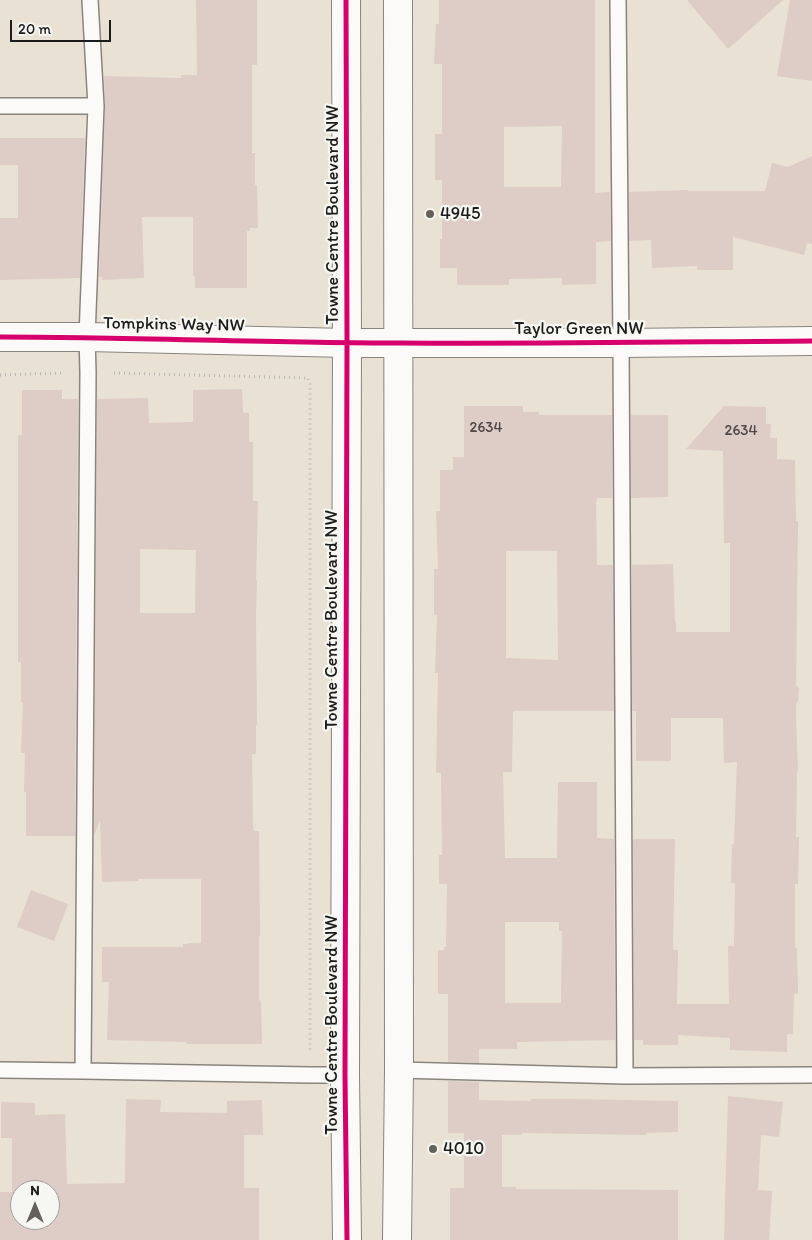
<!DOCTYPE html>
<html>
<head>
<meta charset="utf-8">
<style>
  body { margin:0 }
  #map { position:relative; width:812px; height:1240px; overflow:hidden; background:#e9e1d3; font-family:Itim,sans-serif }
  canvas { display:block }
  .north { position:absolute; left:10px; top:1180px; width:50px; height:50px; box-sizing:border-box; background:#f6f6f2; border:1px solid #9f9f9c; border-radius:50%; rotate:0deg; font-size:14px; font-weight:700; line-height:20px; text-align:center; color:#1c1c1c }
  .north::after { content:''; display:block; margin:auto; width:18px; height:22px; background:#64615c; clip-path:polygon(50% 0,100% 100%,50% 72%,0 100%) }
  .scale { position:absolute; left:10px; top:20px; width:101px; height:22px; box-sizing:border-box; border:2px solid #1c1c1c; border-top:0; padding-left:6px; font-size:15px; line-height:18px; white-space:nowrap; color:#1c1c1c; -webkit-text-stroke:4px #f6f6f2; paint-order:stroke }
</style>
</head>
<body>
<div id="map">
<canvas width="812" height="1240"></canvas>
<div class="north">N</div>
<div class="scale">20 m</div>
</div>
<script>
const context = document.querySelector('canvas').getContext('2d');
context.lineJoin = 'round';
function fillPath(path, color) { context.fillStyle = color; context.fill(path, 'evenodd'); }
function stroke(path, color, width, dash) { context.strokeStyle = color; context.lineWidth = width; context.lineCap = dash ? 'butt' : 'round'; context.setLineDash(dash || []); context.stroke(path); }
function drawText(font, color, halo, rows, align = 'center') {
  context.font = font + ' Itim,sans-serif'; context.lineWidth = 4.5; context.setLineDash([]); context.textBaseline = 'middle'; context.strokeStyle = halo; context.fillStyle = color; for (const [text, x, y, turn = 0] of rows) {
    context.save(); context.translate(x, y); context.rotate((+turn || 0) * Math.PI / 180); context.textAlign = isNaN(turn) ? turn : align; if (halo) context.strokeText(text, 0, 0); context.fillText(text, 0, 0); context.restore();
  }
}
fillPath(new Path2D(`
  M 196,0 L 257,0 L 257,65 L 252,65 L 252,153 L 255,153 L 255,185 L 257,185 L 258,228 L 250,228 L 250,231 L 247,231 L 247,288 L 195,288 L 195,276 L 193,276 L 193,217 L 142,217 L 144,278 L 102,280 L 102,277 L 99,277 L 105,106 L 104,76 L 181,78 L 181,75 L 197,75 Z
  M 439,0 L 595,0 L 595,193 L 610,192 L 611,241 L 596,242 L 596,284 L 562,285 L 562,278 L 509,279 L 509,285 L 457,285 L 457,268 L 440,268 L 440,239 L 442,239 L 442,180 L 435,180 L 435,134 L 442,134 L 442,64 L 434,64 L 436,24 L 439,24 ZM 562,126 L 561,187 L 504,187 L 504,127 Z
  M 687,0 L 783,0 L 728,49 Z
  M 790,0 L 812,0 L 812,81 L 777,76 Z
  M 0,138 L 85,138 L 80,278 L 0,280 L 0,218 L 18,218 L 18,165 L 0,165 Z
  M 812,156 L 812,244 L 807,243 L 804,255 L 733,237 L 733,270 L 697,270 L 697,266 L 652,268 L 651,240 L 629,241 L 629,192 L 688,190 L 688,191 L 765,191 L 772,163 L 788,167 Z
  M 242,389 L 243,413 L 249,413 L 249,442 L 253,442 L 253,501 L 258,501 L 256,580 L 257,580 L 256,614 L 257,725 L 256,725 L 256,754 L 252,754 L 253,828 L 254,831 L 259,831 L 260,936 L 259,936 L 259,1001 L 261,1000 L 262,1044 L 187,1044 L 187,1042 L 107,1040 L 109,982 L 102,982 L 102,947 L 183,947 L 183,944 L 188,944 L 188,943 L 201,943 L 201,879 L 138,879 L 138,881 L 102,882 L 100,820 L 94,836 L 97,399 L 148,398 L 149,423 L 193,422 L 193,390 ZM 140,549 L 196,550 L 195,613 L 140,613 Z
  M 22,390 L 62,390 L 62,399 L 78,399 L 75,836 L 26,836 L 26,792 L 24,792 L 25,753 L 21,753 L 23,702 L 21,702 L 21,662 L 18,662 L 18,435 L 22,435 Z
  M 464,406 L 523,406 L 523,412 L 539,412 L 539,415 L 612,415 L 612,498 L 597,498 L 597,501 L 596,501 L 597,565 L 613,565 L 614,711 L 513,711 L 512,772 L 503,772 L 505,858 L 557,858 L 558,782 L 597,782 L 597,838 L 614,839 L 615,1040 L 517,1042 L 517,1049 L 479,1049 L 479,1063 L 448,1062 L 448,994 L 438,994 L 438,950 L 444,950 L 444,947 L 446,947 L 447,884 L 439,884 L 439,855 L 442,855 L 441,773 L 436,773 L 438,673 L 435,673 L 437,615 L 434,615 L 434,569 L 438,569 L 436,511 L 440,511 L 440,470 L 453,470 L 453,457 L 464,457 ZM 506,551 L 557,551 L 558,660 L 506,658 ZM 505,922 L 559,922 L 559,931 L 562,931 L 561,1003 L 505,1003 Z
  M 724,406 L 766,407 L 766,424 L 771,424 L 770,438 L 777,438 L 777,459 L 795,460 L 796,521 L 798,521 L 796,685 L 799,688 L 798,701 L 796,704 L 796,717 L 798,771 L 797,771 L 796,837 L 799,837 L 798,884 L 795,884 L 795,948 L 797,948 L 798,994 L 794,994 L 793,1034 L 787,1034 L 787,1052 L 730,1050 L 730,1038 L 678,1035 L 678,1045 L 643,1045 L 643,1040 L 634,1040 L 633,839 L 675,839 L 673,950 L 678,950 L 677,1004 L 729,1004 L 728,946 L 734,946 L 735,883 L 731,883 L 732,844 L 734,844 L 737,762 L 724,763 L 723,718 L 671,718 L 671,761 L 636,761 L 636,711 L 632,711 L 632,565 L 673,564 L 675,621 L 676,622 L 676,632 L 730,632 L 730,543 L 724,543 L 723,451 L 686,449 Z
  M 631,415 L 668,415 L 668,497 L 631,498 Z
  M 31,890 L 68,904 L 54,941 L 17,927 Z
  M 448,1081 L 479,1082 L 479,1100 L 531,1101 L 531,1099 L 573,1099 L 678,1101 L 678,1132 L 646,1133 L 646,1135 L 522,1133 L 522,1135 L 502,1135 L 502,1187 L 516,1187 L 516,1189 L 678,1190 L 678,1240 L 450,1240 L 450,1188 L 464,1188 L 464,1133 L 448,1133 Z
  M 728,1096 L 783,1102 L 779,1137 L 761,1135 L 758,1190 L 772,1191 L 769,1240 L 724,1240 Z
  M 126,1099 L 161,1100 L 160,1112 L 227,1113 L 227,1101 L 262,1100 L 263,1135 L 244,1135 L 244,1188 L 259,1188 L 259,1240 L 0,1240 L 0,1192 L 12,1192 L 12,1138 L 1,1138 L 1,1102 L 35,1103 L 35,1115 L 65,1114 L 67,1184 L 125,1183 ZM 20,1190 L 50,1190 L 50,1220 L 20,1220 Z`), '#deccc6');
const service = new Path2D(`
  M 618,0 L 621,343 L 625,1076
  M 0,106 L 96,106
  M 0,1070 L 83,1071 L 88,372 L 87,337 L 96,106 L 90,0
  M 399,1070 L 625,1076 L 812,1075
  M 83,1071 L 310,1075 L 345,1075`);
const minor = new Path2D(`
  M 0,337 L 87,337 L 347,343
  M 400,343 L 621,343 L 812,341`);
const tertiary = new Path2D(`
  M 346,0 L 347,343 L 345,1075 L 347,1240
  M 347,343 L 400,343
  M 397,1240 L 399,1070 L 398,0`);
stroke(service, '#89857e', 18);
stroke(minor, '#89857e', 30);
stroke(tertiary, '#89857e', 30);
stroke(new Path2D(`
  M 114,373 L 308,378 L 310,384 L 310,1050
  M 0,375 L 62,373`), '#b9b7b5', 3, [1, 4]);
stroke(service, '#fcfaf8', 15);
stroke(minor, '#fcfaf8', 28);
stroke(tertiary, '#fcfaf8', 28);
stroke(new Path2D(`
  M 346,0 L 347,343 L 345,1075 L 347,1240
  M 0,337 C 133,337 267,343 400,343 C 537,344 675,342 812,341`), '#d6006c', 5);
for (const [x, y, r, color] of [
  [430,214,5,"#64615c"],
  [433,1149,5,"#64615c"]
]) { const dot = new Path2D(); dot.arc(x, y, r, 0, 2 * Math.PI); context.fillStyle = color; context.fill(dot); stroke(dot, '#f6f6f2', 2); }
drawText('15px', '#4e4947', null, [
  ["2634",486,428],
  ["2634",741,431]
]);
drawText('18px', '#1c1c1c', '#f6f6f2', [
  ["4945",440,214],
  ["4010",443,1149]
], 'left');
drawText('18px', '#1c1c1c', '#f6f6f2', [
  ["Towne Centre Boulevard NW",333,215,-90],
  ["Tompkins Way NW",174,325,1],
  ["Taylor Green NW",579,329],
  ["Towne Centre Boulevard NW",332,620,-90],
  ["Towne Centre Boulevard NW",332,1025,-90]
]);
</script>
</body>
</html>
